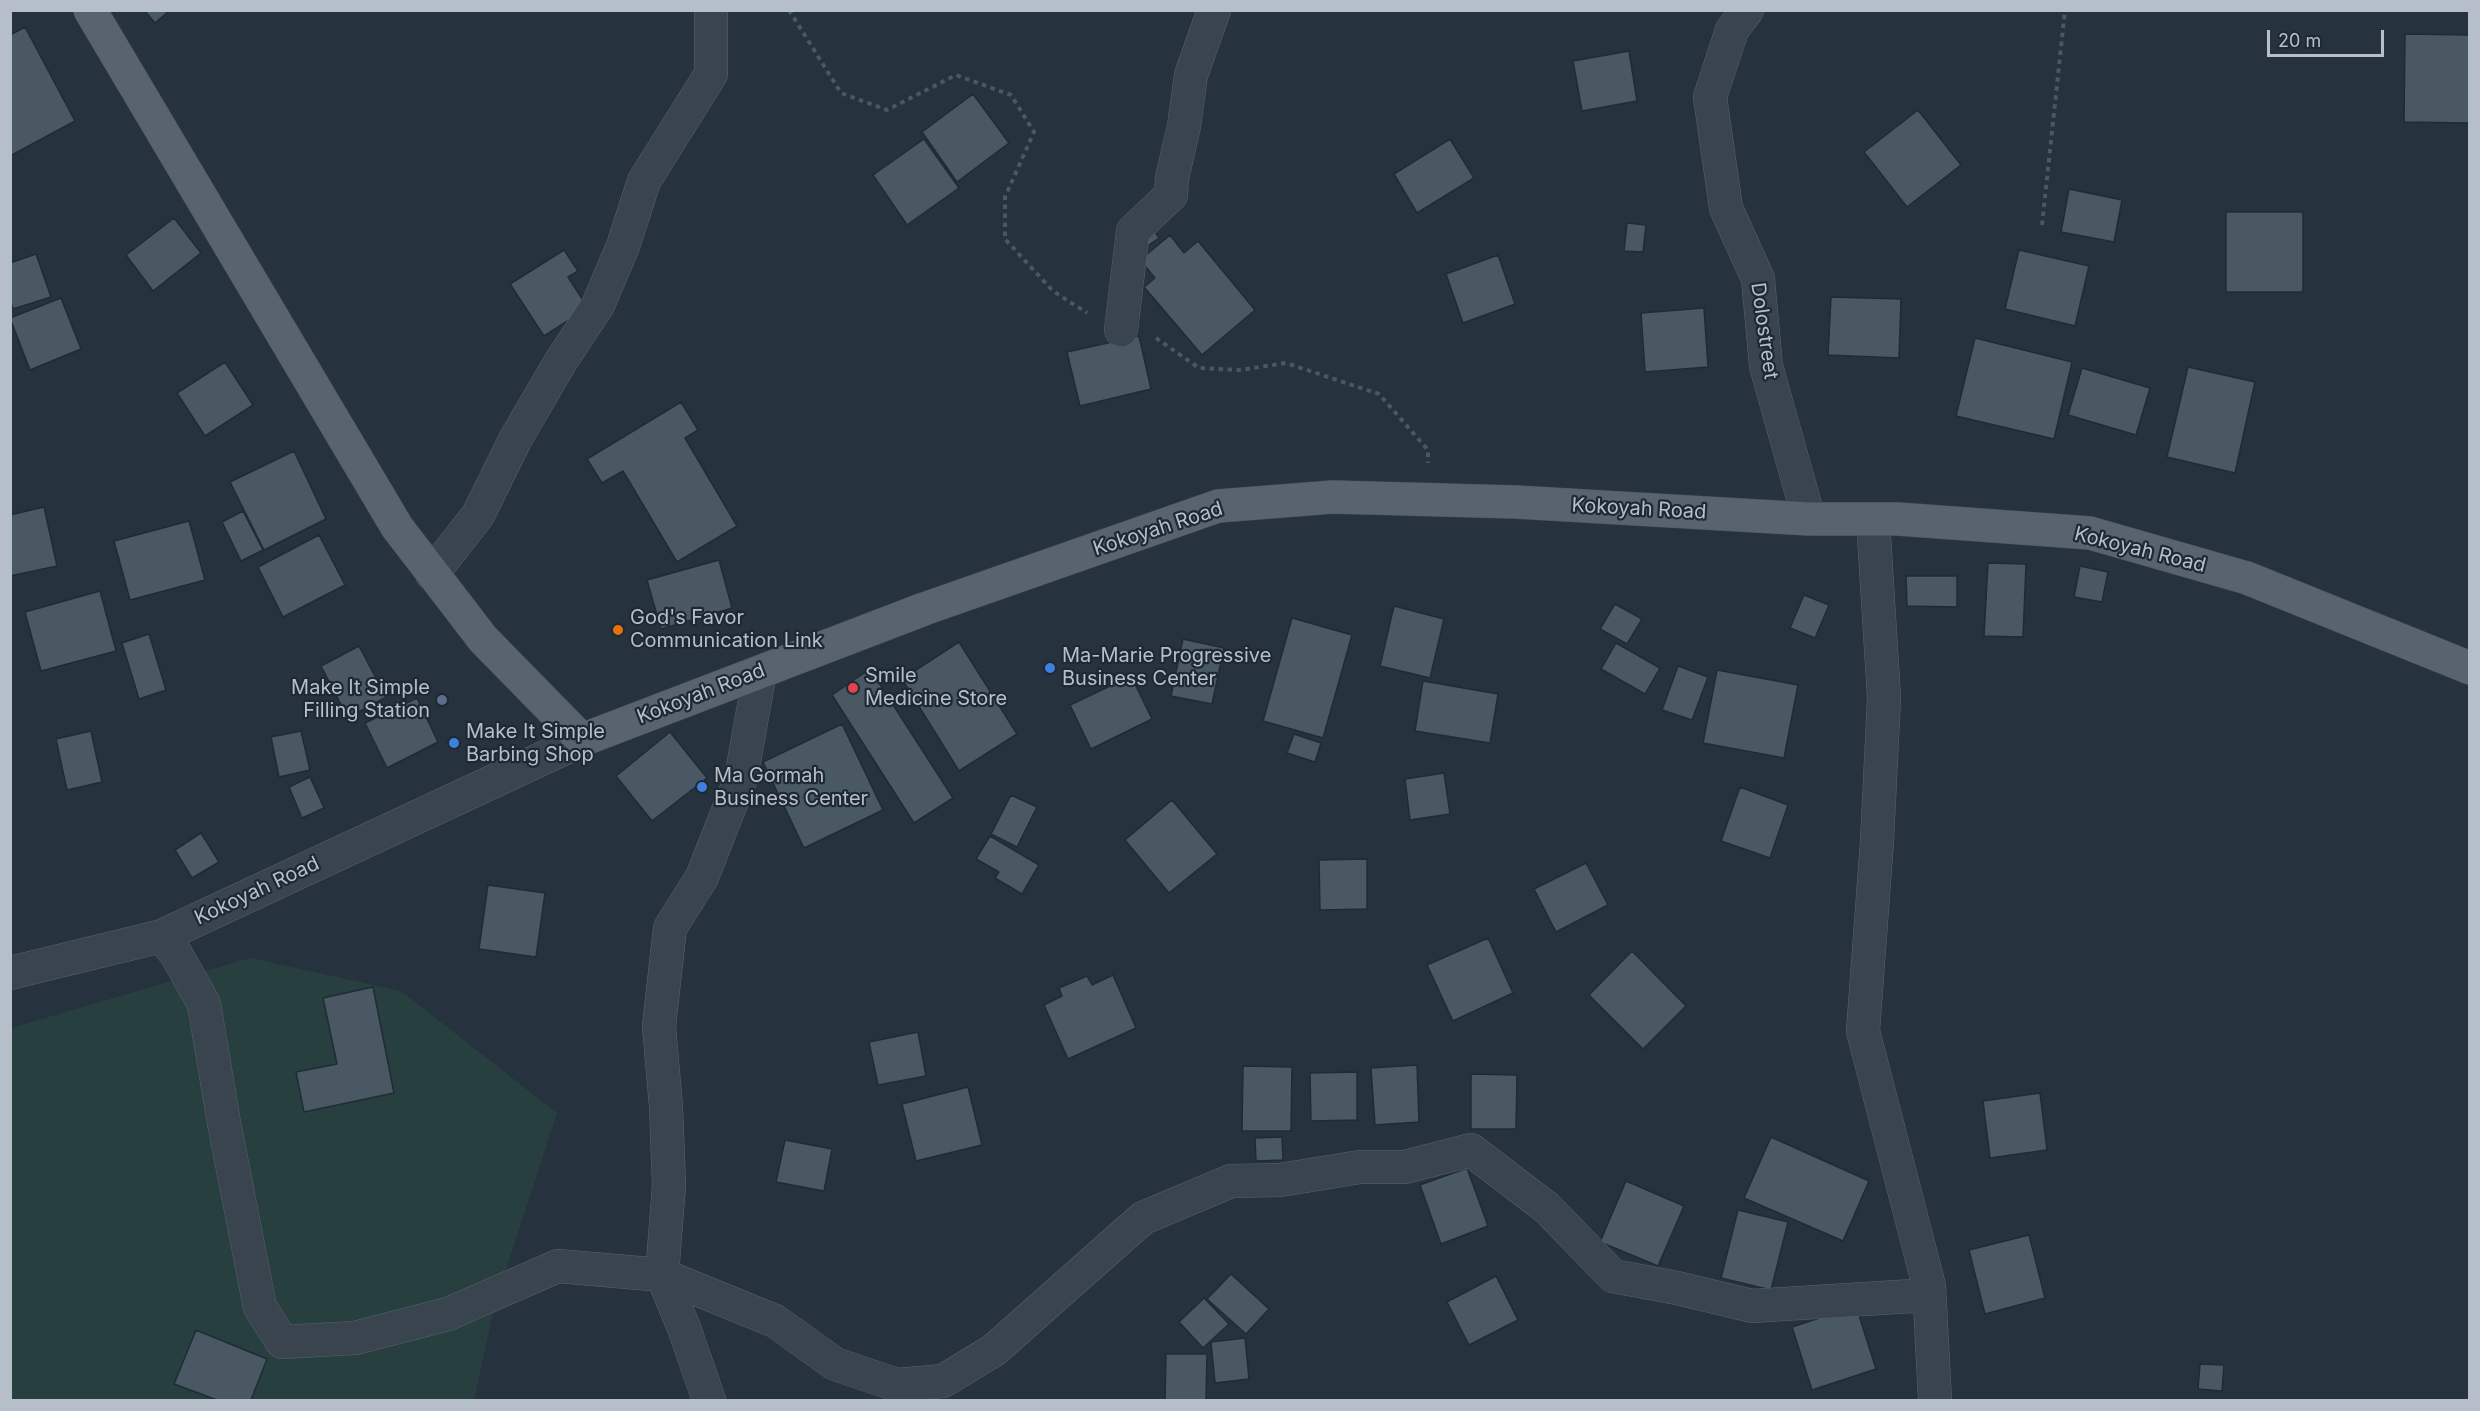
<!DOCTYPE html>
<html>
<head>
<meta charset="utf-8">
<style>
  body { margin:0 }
  #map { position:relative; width:2480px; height:1411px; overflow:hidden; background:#26323e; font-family:Inter,sans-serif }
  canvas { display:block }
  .frame { position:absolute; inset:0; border:12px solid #b6bfc9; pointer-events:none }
  .scale { position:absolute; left:2267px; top:30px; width:117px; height:27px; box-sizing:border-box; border:3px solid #b6bfc9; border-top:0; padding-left:8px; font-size:18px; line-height:21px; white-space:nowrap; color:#b6bfc9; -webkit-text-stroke:4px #1f2934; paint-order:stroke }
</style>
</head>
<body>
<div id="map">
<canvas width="2480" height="1411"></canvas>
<div class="frame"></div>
<div class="scale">20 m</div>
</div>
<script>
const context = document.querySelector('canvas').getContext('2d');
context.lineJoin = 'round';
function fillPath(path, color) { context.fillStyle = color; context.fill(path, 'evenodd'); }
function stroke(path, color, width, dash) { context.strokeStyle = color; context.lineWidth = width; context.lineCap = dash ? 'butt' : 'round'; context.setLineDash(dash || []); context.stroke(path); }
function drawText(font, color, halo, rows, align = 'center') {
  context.font = font + ' Inter,sans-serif'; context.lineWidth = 4.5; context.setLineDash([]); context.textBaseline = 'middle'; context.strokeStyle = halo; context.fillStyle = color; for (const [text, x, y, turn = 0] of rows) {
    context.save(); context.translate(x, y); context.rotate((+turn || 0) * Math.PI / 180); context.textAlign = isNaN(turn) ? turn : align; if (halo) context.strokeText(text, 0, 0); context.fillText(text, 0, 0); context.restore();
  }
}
fillPath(new Path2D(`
  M 250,958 L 401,991 L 557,1113 L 496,1300 L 474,1400 L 11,1400 L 11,1028 Z`), '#283f3f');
const building = new Path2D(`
  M 144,10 L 170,10 L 155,23 Z
  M 25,27 L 75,121 L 10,156 L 10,35 Z
  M 2405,34 L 2470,35 L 2470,123 L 2404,122 Z
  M 1629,51 L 1637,101 L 1582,111 L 1573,61 Z
  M 973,94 L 1009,143 L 957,182 L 922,132 Z
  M 1918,110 L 1961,165 L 1907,207 L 1864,152 Z
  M 924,139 L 959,188 L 907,225 L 873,175 Z
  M 1450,139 L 1474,178 L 1417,213 L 1394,174 Z
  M 2069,189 L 2122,200 L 2114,242 L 2061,232 Z
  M 2226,212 L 2303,212 L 2303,292 L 2226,292 Z
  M 174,218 L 201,253 L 153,291 L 126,255 Z
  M 1627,223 L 1646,225 L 1643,252 L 1624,251 Z
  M 1152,227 L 1159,238 L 1143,249 Z
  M 1170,235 L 1184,253 L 1198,241 L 1255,310 L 1202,355 L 1144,287 L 1155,278 L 1140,260 Z
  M 564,250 L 578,271 L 568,277 L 588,308 L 544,336 L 510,284 Z
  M 2019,250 L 2089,266 L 2075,326 L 2005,309 Z
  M 36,254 L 51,297 L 13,309 L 10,300 L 10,263 Z
  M 1498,255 L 1515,304 L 1463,323 L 1446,274 Z
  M 1831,297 L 1901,299 L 1899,358 L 1828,355 Z
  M 61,298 L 81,349 L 30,370 L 10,318 Z
  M 1704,308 L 1708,367 L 1645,372 L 1641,313 Z
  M 1139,336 L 1151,389 L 1080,406 L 1067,352 Z
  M 1975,338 L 2072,362 L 2054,439 L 1956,416 Z
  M 225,362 L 253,405 L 205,436 L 177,393 Z
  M 2188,367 L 2255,382 L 2235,473 L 2167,457 Z
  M 2082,368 L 2150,388 L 2136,435 L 2068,415 Z
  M 681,402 L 698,430 L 685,438 L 737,526 L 677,562 L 623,471 L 602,483 L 587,459 Z
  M 294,451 L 326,519 L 264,550 L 230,482 Z
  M 44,507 L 57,566 L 10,576 L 10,515 Z
  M 243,511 L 263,550 L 241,561 L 222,522 Z
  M 189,521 L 205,580 L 130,600 L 114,541 Z
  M 319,535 L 345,585 L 283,617 L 258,567 Z
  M 719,560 L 732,608 L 661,629 L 647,580 Z
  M 1988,563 L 2026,564 L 2023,637 L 1984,636 Z
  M 2080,566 L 2108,572 L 2102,602 L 2074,597 Z
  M 1906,576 L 1957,576 L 1957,607 L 1907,606 Z
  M 100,591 L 116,651 L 41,671 L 25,612 Z
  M 1804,595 L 1829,605 L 1815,638 L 1790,628 Z
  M 1615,604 L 1642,619 L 1627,644 L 1600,629 Z
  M 1394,606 L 1444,619 L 1430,678 L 1380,666 Z
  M 1292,618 L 1352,635 L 1323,738 L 1263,721 Z
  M 149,634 L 166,690 L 139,699 L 122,643 Z
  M 1183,639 L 1224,648 L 1212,704 L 1171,696 Z
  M 959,642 L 1017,734 L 959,771 L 902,679 Z
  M 1616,643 L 1660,668 L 1645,694 L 1601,669 Z
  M 359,646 L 386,697 L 348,718 L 321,666 Z
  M 1678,666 L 1708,677 L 1692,720 L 1662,710 Z
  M 870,669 L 953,798 L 914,823 L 832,695 Z
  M 1717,670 L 1798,685 L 1784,758 L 1703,743 Z
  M 1131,676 L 1152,719 L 1091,749 L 1070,705 Z
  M 1423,681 L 1498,694 L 1490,743 L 1415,731 Z
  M 417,698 L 438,742 L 387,768 L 365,723 Z
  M 842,724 L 883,810 L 804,848 L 763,762 Z
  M 91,731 L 102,782 L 67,790 L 56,739 Z
  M 301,731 L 310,770 L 279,777 L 271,737 Z
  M 670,732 L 707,778 L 652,821 L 616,776 Z
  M 1294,734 L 1321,743 L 1315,762 L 1287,753 Z
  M 1444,773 L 1450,814 L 1410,820 L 1405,779 Z
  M 310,777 L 324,808 L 302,818 L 289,787 Z
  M 1740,787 L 1788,805 L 1770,858 L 1721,841 Z
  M 1011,795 L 1037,807 L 1017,847 L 991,834 Z
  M 1172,800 L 1217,854 L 1169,893 L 1125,840 Z
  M 201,833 L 219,862 L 192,878 L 175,850 Z
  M 990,836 L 1039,865 L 1022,894 L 995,878 L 999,872 L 976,859 Z
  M 1367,859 L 1367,909 L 1320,910 L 1319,860 Z
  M 1586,863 L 1608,905 L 1556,932 L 1534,889 Z
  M 488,885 L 545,893 L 536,957 L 479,949 Z
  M 1488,938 L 1513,993 L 1453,1021 L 1427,965 Z
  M 1632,951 L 1686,1006 L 1643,1049 L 1589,995 Z
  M 1113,975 L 1136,1028 L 1068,1059 L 1044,1005 L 1062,996 L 1059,988 L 1087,976 L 1092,985 Z
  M 373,987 L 394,1093 L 304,1112 L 296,1072 L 337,1064 L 323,998 Z
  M 918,1032 L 926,1076 L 878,1085 L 869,1042 Z
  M 1417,1065 L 1419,1122 L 1375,1125 L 1371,1068 Z
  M 1243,1066 L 1292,1067 L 1291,1131 L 1242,1131 Z
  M 1357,1072 L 1357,1120 L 1311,1121 L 1310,1073 Z
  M 1471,1074 L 1517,1075 L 1516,1129 L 1471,1129 Z
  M 968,1087 L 982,1145 L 916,1161 L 902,1104 Z
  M 2040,1093 L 2047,1150 L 1990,1158 L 1983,1101 Z
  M 1282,1137 L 1283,1160 L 1256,1161 L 1255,1138 Z
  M 1771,1137 L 1869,1181 L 1843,1241 L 1744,1198 Z
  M 785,1140 L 832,1149 L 824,1191 L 776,1182 Z
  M 1467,1168 L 1488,1226 L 1441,1244 L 1420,1185 Z
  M 1626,1181 L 1684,1206 L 1658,1266 L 1600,1242 Z
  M 1738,1210 L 1788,1222 L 1771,1290 L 1721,1278 Z
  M 2029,1235 L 2045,1298 L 1985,1314 L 1969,1250 Z
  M 1231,1274 L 1269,1309 L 1246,1334 L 1207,1299 Z
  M 1496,1276 L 1518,1320 L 1469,1345 L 1447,1302 Z
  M 1204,1298 L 1229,1324 L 1203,1348 L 1179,1322 Z
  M 1856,1306 L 1876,1369 L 1812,1390 L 1792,1327 Z
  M 196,1330 L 267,1359 L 251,1400 L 217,1400 L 174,1384 Z
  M 1245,1338 L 1249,1379 L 1215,1383 L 1211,1342 Z
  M 1166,1354 L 1207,1354 L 1206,1400 L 1165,1400 Z
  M 2200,1364 L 2224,1365 L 2222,1391 L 2198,1389 Z`);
fillPath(building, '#4a5864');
stroke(building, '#212b36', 1.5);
const street = new Path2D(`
  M 1747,10 L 1732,30 L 1710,97 L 1726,208 L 1758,279 L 1766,366 L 1809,519
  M 1121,330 L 1133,231 L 1171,195 L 1172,178 L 1184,126 L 1191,75 L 1214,10
  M 1873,519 L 1884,698 L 1877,841 L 1863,1031 L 1929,1286 L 1935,1400
  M 432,574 L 478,515 L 516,438 L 561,361 L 598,305 L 623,246 L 644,181 L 711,74 L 711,10
  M 162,936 L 176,954 L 204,1004 L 224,1123 L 260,1307 L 282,1342 L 355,1338 L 448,1314 L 558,1266 L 662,1275 L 775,1321 L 835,1364 L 897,1385 L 943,1381 L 994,1350 L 1143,1218 L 1231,1181 L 1280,1180 L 1360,1167 L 1405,1167 L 1471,1150 L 1547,1208 L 1613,1276 L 1677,1288 L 1752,1306 L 1929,1295
  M 10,973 L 162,936 L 582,740
  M 709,1400 L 684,1328 L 662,1275 L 669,1185 L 666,1107 L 659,1026 L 670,928 L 702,877 L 741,778 L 760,672`);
const primary = new Path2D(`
  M 90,10 L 397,527 L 483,639 L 582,740 L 924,609 L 1218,506 L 1333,497 L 1516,502 L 1809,519 L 1898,519 L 2090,533 L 2247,578 L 2470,668`);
stroke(street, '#58626c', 34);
stroke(primary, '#434d58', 34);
stroke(new Path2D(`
  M 789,10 L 841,93 L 887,110 L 956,75 L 1011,95 L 1034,132 L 1005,197 L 1005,239 L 1053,291 L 1087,313
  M 2042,225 L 2065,10
  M 1156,338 L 1199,368 L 1240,370 L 1286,363 L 1379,394 L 1428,450 L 1428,463`), '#465b5c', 4, [4.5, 4.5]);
stroke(street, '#3a444f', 33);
stroke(primary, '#58636e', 33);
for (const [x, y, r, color] of [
  [618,630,6,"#e8710a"],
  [1050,668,6,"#3f7fe0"],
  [853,688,6,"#e0444e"],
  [442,700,6,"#5c6f8a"],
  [454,743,6,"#3f7fe0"],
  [702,787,6,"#3f7fe0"]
]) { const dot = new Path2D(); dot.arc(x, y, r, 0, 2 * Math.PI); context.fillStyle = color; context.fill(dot); stroke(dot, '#1f2934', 2); }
drawText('20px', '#b6bfc9', '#1f2934', [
  ["Dolostreet",1764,331,82],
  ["Kokoyah Road",1639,509,3],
  ["Kokoyah Road",1158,529,-18],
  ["Kokoyah Road",2140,550,14],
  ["Kokoyah Road",701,694,-21],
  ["Kokoyah Road",257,891,-25]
]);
drawText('20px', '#b6bfc9', '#1f2934', [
  ["God's Favor",630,618],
  ["Communication Link",630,641],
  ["Ma-Marie Progressive",1062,656],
  ["Business Center",1062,679],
  ["Smile",865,676],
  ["Medicine Store",865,699],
  ["Make It Simple",430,688,"right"],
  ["Filling Station",430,711,"right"],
  ["Make It Simple",466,732],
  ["Barbing Shop",466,755],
  ["Ma Gormah",714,776],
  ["Business Center",714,799]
], 'left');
</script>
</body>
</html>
